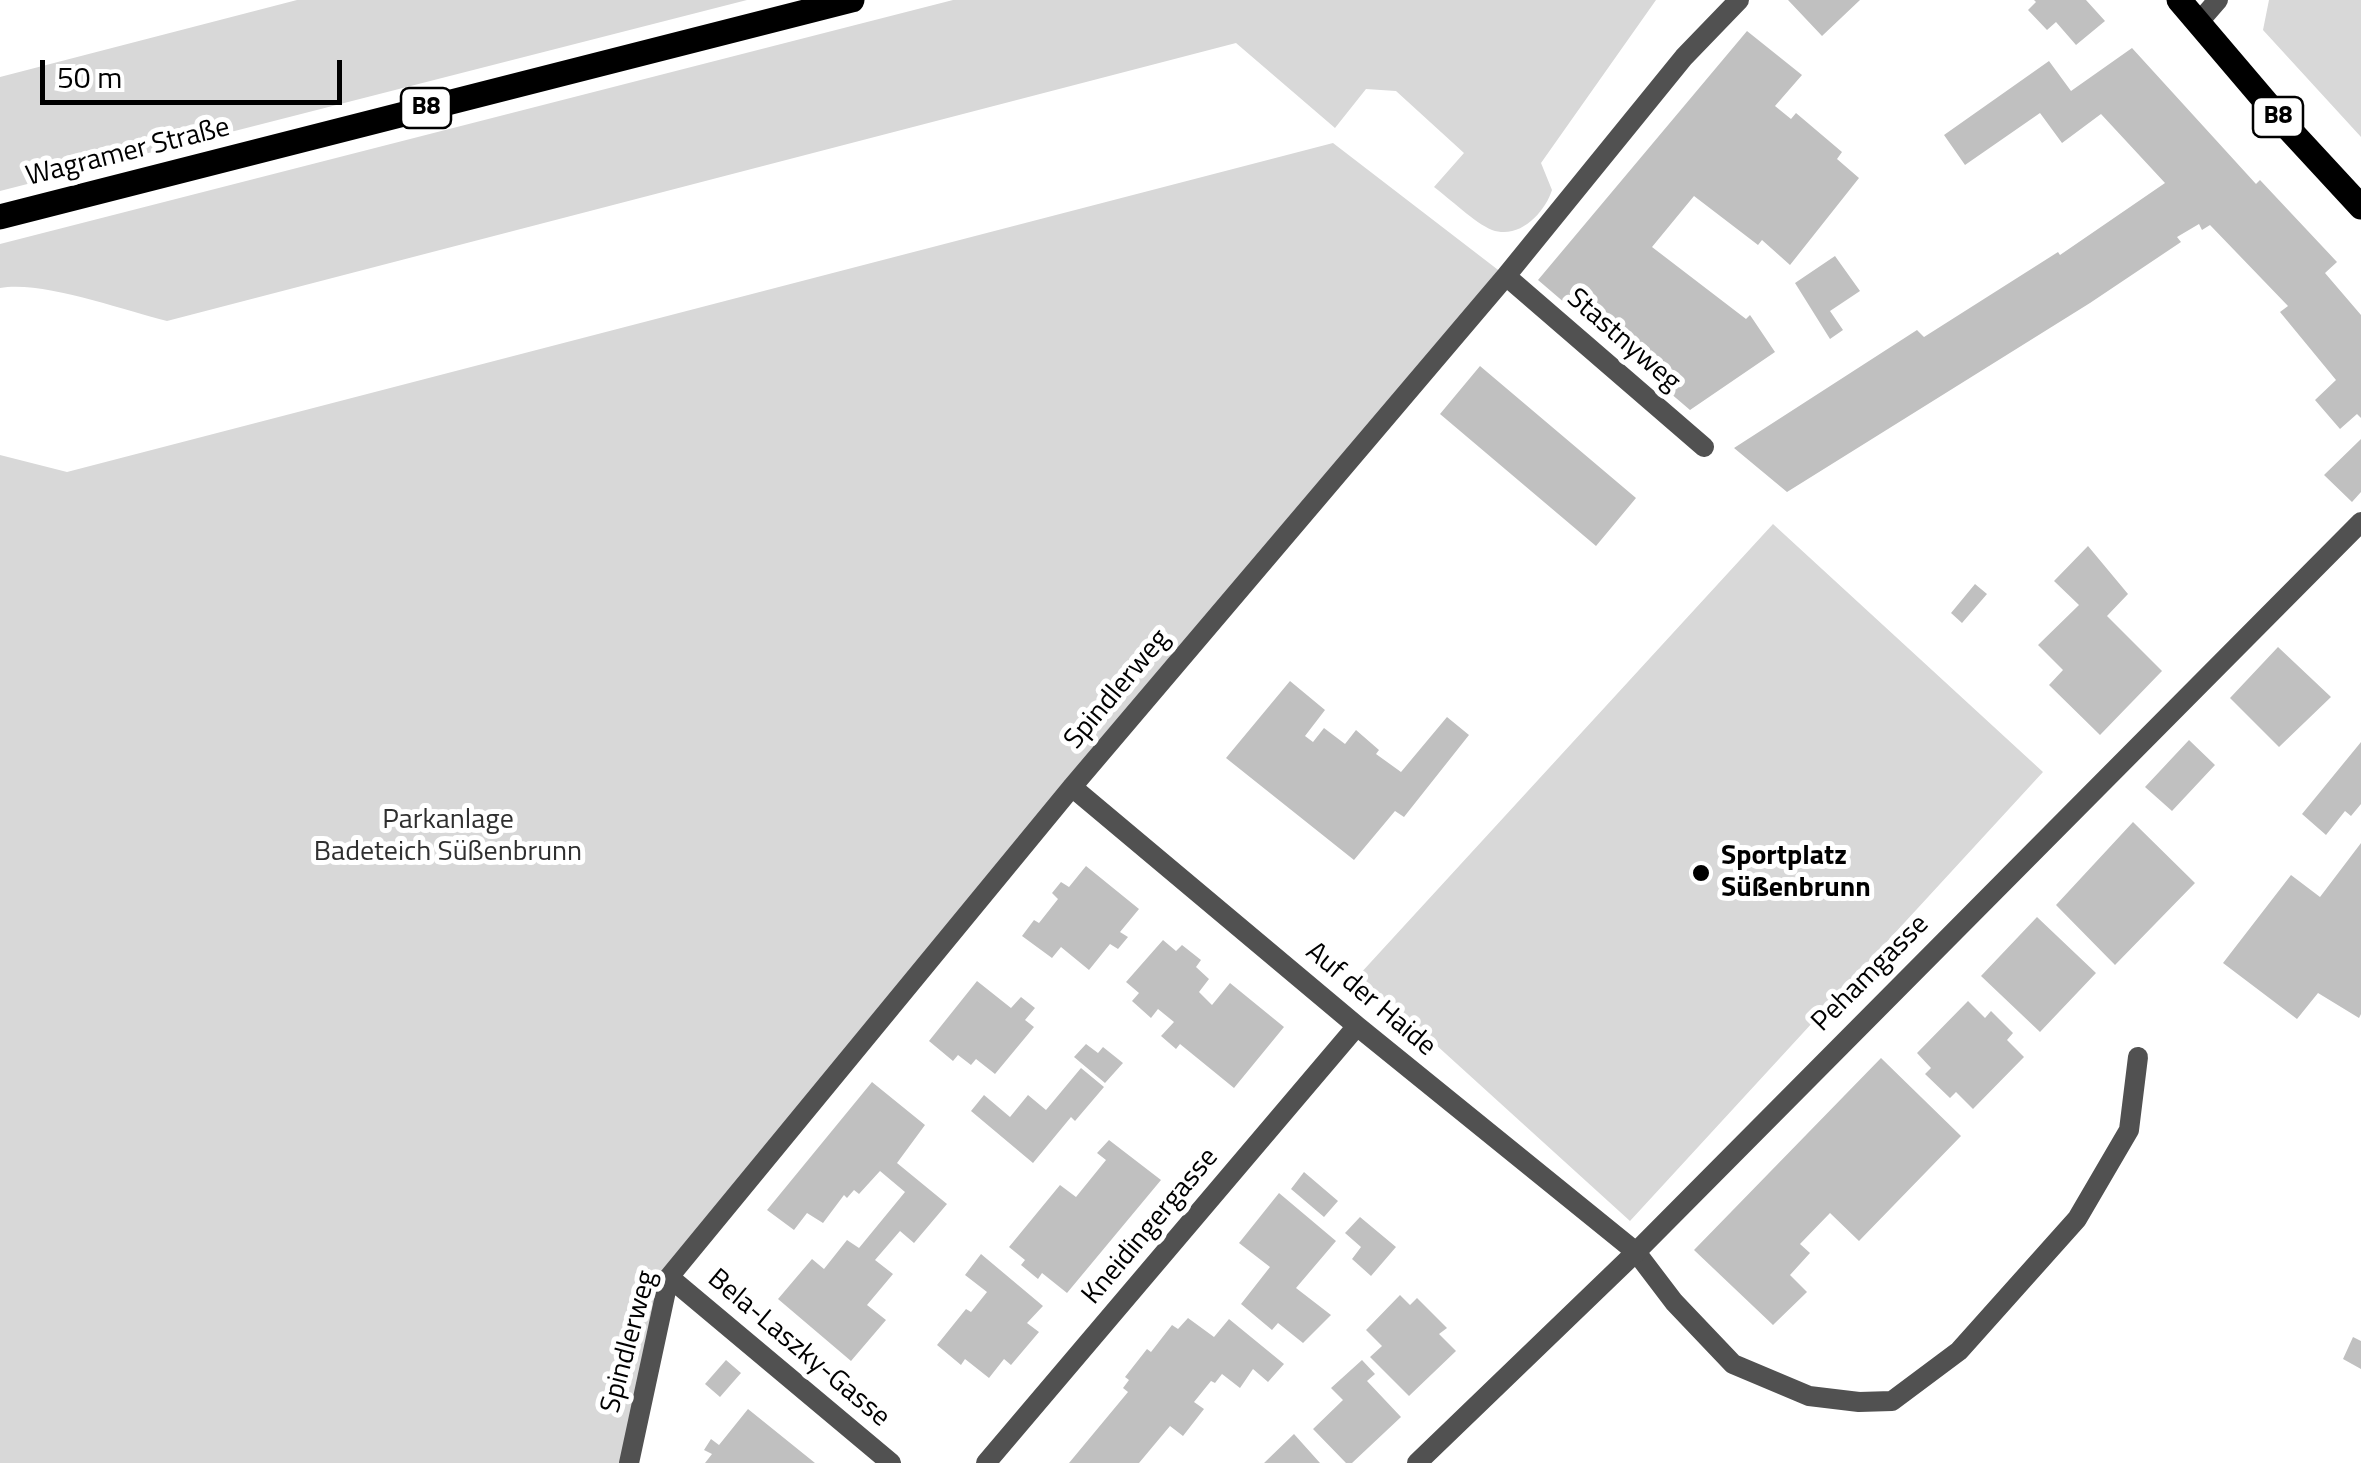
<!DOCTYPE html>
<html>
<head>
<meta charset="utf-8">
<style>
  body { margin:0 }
  #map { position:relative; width:2361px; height:1463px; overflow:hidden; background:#fff; font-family:"Titillium Web",sans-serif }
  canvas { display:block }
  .scale { position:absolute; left:40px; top:60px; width:302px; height:45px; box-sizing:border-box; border:5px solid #000; border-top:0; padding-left:12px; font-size:30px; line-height:35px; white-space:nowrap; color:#000; -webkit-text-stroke:8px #fff; paint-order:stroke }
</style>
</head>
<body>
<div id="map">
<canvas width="2361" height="1463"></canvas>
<div class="scale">50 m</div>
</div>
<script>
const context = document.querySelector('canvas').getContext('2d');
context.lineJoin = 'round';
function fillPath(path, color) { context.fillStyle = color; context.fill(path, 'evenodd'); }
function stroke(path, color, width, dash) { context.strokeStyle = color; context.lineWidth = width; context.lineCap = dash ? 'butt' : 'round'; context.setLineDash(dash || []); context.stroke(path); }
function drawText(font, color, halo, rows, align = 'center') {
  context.font = font + ' "Titillium Web",sans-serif'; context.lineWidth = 10; context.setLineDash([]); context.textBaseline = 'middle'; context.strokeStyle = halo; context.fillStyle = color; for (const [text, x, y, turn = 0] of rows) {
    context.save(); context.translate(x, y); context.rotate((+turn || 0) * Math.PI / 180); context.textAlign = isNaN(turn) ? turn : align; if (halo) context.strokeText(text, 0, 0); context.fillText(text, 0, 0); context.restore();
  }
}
fillPath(new Path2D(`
  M 297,0 L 747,0 L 0,191 L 0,77 Z
  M 953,0 L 1656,0 L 1541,163 L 1552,190 C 1545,212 1520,240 1492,230 C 1475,223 1449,198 1434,187 L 1464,153 L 1396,91 L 1366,89 L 1335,128 L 1236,43 L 167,321 C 123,310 41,280 0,288 L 0,244 Z
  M 2269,0 L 2361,0 L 2361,137 L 2263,30 Z
  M 1333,143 L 1506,276 L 669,1277 L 629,1463 L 0,1463 L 0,455 L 67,472 Z
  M 1773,524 L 2043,772 L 1630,1221 L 1359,975 Z`), '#d8d8d8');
fillPath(new Path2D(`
  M 1788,0 L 1860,0 L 1822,36 Z
  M 2034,0 L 2086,0 L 2105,21 L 2076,45 L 2056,22 L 2047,30 L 2028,10 L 2036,2 Z
  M 1747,31 L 1802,75 L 1775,106 L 1791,119 L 1796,113 L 1842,152 L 1837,159 L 1859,178 L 1790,265 L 1762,240 L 1758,245 L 1694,196 L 1652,247 L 1746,319 L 1750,315 L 1775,352 L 1690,410 L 1538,280 Z
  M 2132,48 L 2256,184 L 2260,180 L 2337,262 L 2325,273 L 2361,315 L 2361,418 L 2357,414 L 2340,429 L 2315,400 L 2336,380 L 2280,312 L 2288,306 L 2210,225 L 2202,230 L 2199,224 L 2177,237 L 2181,242 L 2090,303 L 1787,492 L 1734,448 L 1917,330 L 1924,337 L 2058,252 L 2060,255 L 2165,183 L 2101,114 L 2062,143 L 2040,113 L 1965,165 L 1944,135 L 2049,61 L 2071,91 Z
  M 1835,256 L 1860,291 L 1830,311 L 1843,330 L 1830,339 L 1795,283 Z
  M 1480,366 L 1636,498 L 1596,546 L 1440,414 Z
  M 2361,439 L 2361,492 L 2352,502 L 2324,475 Z
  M 2088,546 L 2128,594 L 2107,616 L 2162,671 L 2100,735 L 2049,685 L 2063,670 L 2038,645 L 2079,605 L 2054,581 Z
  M 1975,584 L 1987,594 L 1962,623 L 1951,613 Z
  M 2278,647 L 2331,697 L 2279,747 L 2230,698 Z
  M 1290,681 L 1325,710 L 1305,736 L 1313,742 L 1324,728 L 1345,744 L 1356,730 L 1379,750 L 1376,754 L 1401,772 L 1447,717 L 1469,735 L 1404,817 L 1395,811 L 1354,860 L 1226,758 Z
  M 2189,740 L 2215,765 L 2172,811 L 2145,787 Z
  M 2361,742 L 2361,804 L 2351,816 L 2345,811 L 2326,835 L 2302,814 Z
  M 2133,822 L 2195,883 L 2115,965 L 2056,905 Z
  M 2361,843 L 2361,1014 L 2359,1018 L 2318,993 L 2297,1019 L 2223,963 L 2291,875 L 2320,897 Z
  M 1086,866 L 1139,909 L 1120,932 L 1128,937 L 1118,949 L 1110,944 L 1089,970 L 1061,947 L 1052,958 L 1022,936 L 1034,920 L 1039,923 L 1058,899 L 1052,893 L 1061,882 L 1069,887 Z
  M 2037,917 L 2096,973 L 2040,1032 L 1981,976 Z
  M 1163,940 L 1176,951 L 1182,945 L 1201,960 L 1196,967 L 1209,979 L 1199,992 L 1212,1005 L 1230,983 L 1284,1027 L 1234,1088 L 1180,1044 L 1176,1049 L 1161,1036 L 1174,1022 L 1158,1009 L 1151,1018 L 1132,1001 L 1139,993 L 1126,982 Z
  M 977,981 L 1011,1008 L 1021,997 L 1035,1008 L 1025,1020 L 1034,1027 L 995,1074 L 976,1059 L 971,1065 L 958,1055 L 953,1061 L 929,1041 Z
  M 1968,1001 L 1985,1018 L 1991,1011 L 2013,1033 L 2007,1040 L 2024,1057 L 1973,1109 L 1956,1092 L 1950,1098 L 1925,1074 L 1931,1068 L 1917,1053 Z
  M 1086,1044 L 1098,1053 L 1103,1047 L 1123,1063 L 1105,1083 L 1074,1057 Z
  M 1881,1058 L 1961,1136 L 1859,1241 L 1830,1213 L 1800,1244 L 1810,1253 L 1790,1275 L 1807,1292 L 1773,1325 L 1694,1250 Z
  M 1081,1068 L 1104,1087 L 1075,1121 L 1071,1117 L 1033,1163 L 971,1111 L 984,1095 L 1010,1117 L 1028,1095 L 1046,1110 Z
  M 872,1082 L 925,1125 L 897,1163 L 947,1204 L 914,1243 L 900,1231 L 875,1260 L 893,1274 L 867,1305 L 886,1320 L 851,1361 L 778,1299 L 812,1259 L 824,1269 L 847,1240 L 859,1248 L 905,1192 L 880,1171 L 859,1194 L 854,1190 L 847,1198 L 844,1195 L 823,1223 L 807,1213 L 794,1230 L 767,1210 Z
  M 1109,1140 L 1161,1180 L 1067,1293 L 1042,1273 L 1038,1279 L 1021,1265 L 1025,1260 L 1009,1247 L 1060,1185 L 1076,1197 L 1106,1160 L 1097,1153 Z
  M 1304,1172 L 1338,1201 L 1324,1217 L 1291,1189 Z
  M 1279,1193 L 1336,1241 L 1296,1288 L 1331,1315 L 1303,1343 L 1278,1323 L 1272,1330 L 1241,1304 L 1270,1267 L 1239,1243 Z
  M 1360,1217 L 1396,1247 L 1371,1276 L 1352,1259 L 1361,1247 L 1345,1233 Z
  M 981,1254 L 1043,1306 L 1027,1323 L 1039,1332 L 1011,1365 L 1004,1359 L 989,1378 L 965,1359 L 961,1365 L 937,1345 L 966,1309 L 971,1312 L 987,1292 L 965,1275 Z
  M 1400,1295 L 1410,1305 L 1417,1298 L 1447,1328 L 1439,1334 L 1456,1351 L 1409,1396 L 1370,1357 L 1382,1346 L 1366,1330 Z
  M 1188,1318 L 1214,1337 L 1229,1319 L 1284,1364 L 1268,1382 L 1253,1369 L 1240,1388 L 1222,1374 L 1215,1383 L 1211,1381 L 1194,1402 L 1204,1409 L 1183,1436 L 1170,1426 L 1139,1463 L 1069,1463 L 1128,1392 L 1123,1388 L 1129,1380 L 1125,1377 L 1147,1349 L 1151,1352 L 1172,1325 L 1178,1329 Z
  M 2353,1337 L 2361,1341 L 2361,1369 L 2343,1359 Z
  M 726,1360 L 741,1373 L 720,1397 L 705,1384 Z
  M 1362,1360 L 1375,1374 L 1367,1381 L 1401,1417 L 1352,1463 L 1346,1463 L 1313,1429 L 1343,1400 L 1331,1388 Z
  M 748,1409 L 815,1463 L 705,1463 L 712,1454 L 704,1450 L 711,1439 L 719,1445 Z
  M 1294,1434 L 1320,1463 L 1264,1463 Z`), '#c0c0c0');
stroke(new Path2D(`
  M 1636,1252 L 1674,1302 L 1733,1364 L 1809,1396 L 1859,1402 L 1892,1401 L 1959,1351 L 2077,1219 L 2129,1130 L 2138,1057`), '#515151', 20);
stroke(new Path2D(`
  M 2198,23 L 2218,0
  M 1506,276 L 1704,447
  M 1072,787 L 1357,1026 L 1636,1252
  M 669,1277 L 891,1463
  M 629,1463 L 669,1277 L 1072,787 L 1506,276 L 1684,57 L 1739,0
  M 986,1463 L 1357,1026
  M 1417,1463 L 1636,1252 L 2361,522`), '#515151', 20);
stroke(new Path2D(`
  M 2179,0 L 2288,128 L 2361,207
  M 0,217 L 852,0`), '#000', 25);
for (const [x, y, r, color] of [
  [1701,873,10,"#000"]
]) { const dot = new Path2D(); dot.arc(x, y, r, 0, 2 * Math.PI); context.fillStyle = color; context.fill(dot); stroke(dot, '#fff', 4); }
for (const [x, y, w] of [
  [426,108,50],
  [2278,117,50]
]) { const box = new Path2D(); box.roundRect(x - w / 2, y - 20, w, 40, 8); context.fillStyle = '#fff'; context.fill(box); stroke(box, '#000', 2.5); }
drawText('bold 25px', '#000', null, [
  ["B8",426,108],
  ["B8",2278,117]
]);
drawText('28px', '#000', '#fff', [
  ["Wagramer Straße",128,153,-14],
  ["Stastnyweg",1623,341,41],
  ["Spindlerweg",1118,690,-50],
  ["Pehamgasse",1871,974,-45],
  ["Auf der Haide",1370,1000,40],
  ["Kneidingergasse",1151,1227,-50],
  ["Spindlerweg",630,1342,-75],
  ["Bela-Laszky-Gasse",798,1349,40]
]);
drawText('28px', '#2f2f2f', '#fff', [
  ["Parkanlage",448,821],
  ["Badeteich Süßenbrunn",448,853]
]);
drawText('bold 28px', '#000', '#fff', [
  ["Sportplatz",1721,857],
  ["Süßenbrunn",1721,889]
], 'left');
</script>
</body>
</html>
